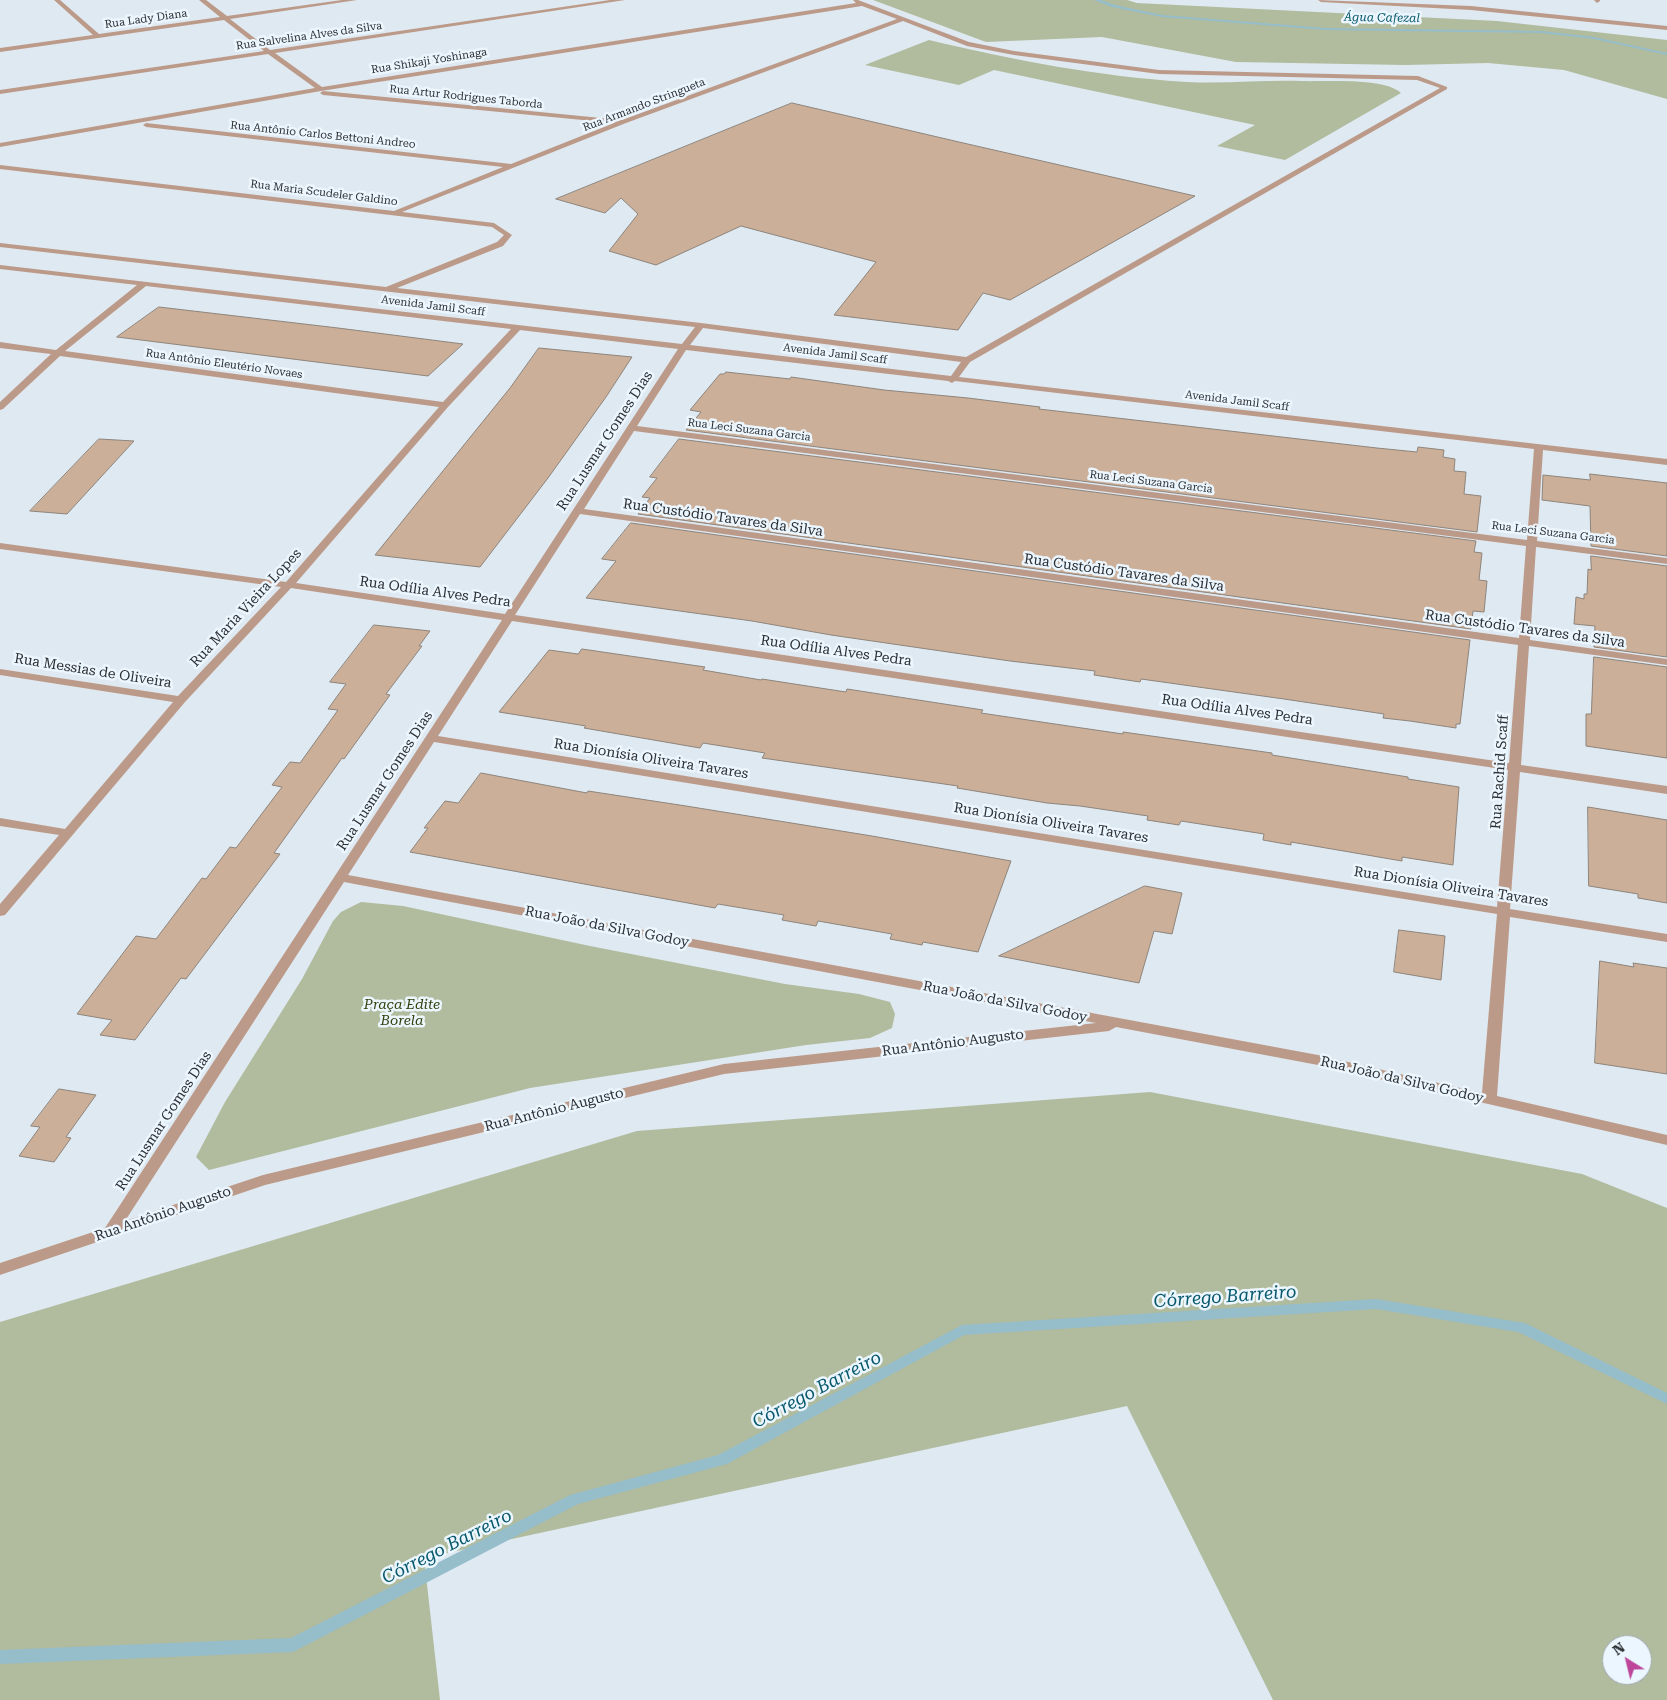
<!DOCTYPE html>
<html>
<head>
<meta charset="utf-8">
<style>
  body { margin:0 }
  #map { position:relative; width:1667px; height:1700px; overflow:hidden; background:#dfe9f1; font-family:"Roboto Serif",serif }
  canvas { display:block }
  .north { position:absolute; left:1602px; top:1635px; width:50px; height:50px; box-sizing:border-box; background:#ecf6ff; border:1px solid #9fa7ad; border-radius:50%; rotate:324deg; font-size:14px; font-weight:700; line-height:20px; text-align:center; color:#2c3033 }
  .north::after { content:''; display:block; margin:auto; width:18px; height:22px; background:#bd469b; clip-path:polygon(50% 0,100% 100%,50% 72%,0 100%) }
</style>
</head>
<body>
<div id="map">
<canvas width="1667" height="1700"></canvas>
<div class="north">N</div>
</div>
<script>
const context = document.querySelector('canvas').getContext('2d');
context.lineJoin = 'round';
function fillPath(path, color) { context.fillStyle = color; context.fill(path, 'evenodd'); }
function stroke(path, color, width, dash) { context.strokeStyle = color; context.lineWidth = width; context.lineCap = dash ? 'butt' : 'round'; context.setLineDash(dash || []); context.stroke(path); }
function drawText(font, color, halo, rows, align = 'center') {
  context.font = font + ' "Roboto Serif",serif'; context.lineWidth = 5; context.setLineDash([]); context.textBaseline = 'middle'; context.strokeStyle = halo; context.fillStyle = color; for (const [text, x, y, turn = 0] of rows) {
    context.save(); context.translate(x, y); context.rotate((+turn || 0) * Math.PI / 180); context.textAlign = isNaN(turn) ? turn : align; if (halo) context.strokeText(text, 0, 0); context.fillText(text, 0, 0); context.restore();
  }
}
fillPath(new Path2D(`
  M 873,0 L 1127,0 L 1137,3 L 1497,21 L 1667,40 L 1667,99 L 1564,70 L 1488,63 L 1406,65 L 1236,62 L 1102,37 L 986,42 Z
  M 929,40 C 1012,60 1102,77 1187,82 C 1225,84 1263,80 1301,81 C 1325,82 1384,77 1401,93 L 1285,160 L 1217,146 L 1255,125 L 994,70 L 959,85 L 865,65 Z
  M 361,902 L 403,906 L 590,946 L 785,984 L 859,994 L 890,1002 L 895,1014 L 892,1028 L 870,1038 L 806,1045 L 530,1088 L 209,1170 L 196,1157 L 225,1102 L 302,979 L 333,921 L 341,912 Z
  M 1150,1092 L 1582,1174 L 1667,1208 L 1667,1700 L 1273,1700 L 1127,1406 L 424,1558 L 440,1700 L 0,1700 L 0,1322 L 637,1131 ZM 1612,1645 L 1642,1645 L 1642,1675 L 1612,1675 Z`), '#b1bb9e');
fillPath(new Path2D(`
  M 1094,0 L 1101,0 L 1115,5 L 1162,15 L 1326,28 L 1542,31 L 1594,37 L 1667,53 L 1667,55 L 1594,39 L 1542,33 L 1326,30 L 1162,17 L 1112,7 Z
  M 1376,1299 L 1525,1323 L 1667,1393 L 1667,1404 L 1518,1332 L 1376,1309 L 964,1335 L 727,1464 L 578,1504 L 293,1652 L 0,1664 L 0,1650 L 291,1638 L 570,1495 L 718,1455 L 962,1325 Z`), '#96bdca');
const building = new Path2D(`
  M 792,103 L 959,142 L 1195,196 L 1010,300 L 983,293 L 958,330 L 834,315 L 876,262 L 741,226 L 656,265 L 609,251 L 638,214 L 621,198 L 605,213 L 556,199 Z
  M 159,307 L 338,328 L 463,344 L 428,376 L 117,337 Z
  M 539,348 L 632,357 L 606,397 L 548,478 L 480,567 L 375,555 L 510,388 Z
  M 726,372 L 790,379 L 791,377 L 884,390 L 968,398 L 1040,407 L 1039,409 L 1377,448 L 1417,452 L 1418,447 L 1444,450 L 1443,457 L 1455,459 L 1454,471 L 1466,472 L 1464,494 L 1481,496 L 1477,532 L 686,430 L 701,412 L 690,410 L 720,374 L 724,374 Z
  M 99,439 L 134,441 L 67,514 L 30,511 Z
  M 679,439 L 1476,541 L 1474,552 L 1482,553 L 1479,580 L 1487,581 L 1484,612 L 1473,611 L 1471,629 L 638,514 L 650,498 L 642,497 L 657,478 L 650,477 Z
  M 1590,474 L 1667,483 L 1667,556 L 1591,546 L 1590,506 L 1542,500 L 1543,475 L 1590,480 Z
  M 631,523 L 1470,640 L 1460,724 L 1456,724 L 1456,728 L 1410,721 L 1383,718 L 1384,714 L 1284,699 L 1141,679 L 1140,682 L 1094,675 L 1095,671 L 1010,661 L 831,635 L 752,621 L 586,598 L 616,561 L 602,559 Z
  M 1591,556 L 1667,566 L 1667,657 L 1594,647 L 1595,626 L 1574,624 L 1576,597 L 1584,599 L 1584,594 L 1587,594 L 1588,569 L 1591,570 Z
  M 374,625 L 430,631 L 419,646 L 422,646 L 386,694 L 390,695 L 344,759 L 342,758 L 274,853 L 280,854 L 186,979 L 181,978 L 135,1040 L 100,1035 L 112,1020 L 77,1014 L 136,936 L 156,939 L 202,878 L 206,879 L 230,847 L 236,848 L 282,787 L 272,785 L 290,762 L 300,763 L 338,710 L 328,709 L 346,684 L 330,682 Z
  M 582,649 L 705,667 L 703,670 L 761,680 L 762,679 L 846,692 L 847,689 L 983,710 L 981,713 L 1075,727 L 1123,734 L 1123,732 L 1272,753 L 1272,755 L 1408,777 L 1408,779 L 1459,787 L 1453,865 L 1402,857 L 1402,861 L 1291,842 L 1291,845 L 1263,840 L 1264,834 L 1181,821 L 1179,825 L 1147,820 L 1148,816 L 1080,806 L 1047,803 L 957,788 L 958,786 L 762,758 L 765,753 L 703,743 L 700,748 L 584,728 L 586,726 L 499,712 L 549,650 L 578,654 Z
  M 1594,657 L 1667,667 L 1667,758 L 1586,746 L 1586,714 L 1591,714 Z
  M 481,773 L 587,793 L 588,791 L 686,806 L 872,836 L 1011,861 L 978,952 L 923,942 L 922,945 L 890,939 L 892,934 L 818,921 L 816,926 L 782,920 L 784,915 L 718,904 L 715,908 L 410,852 L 428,828 L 424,828 L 445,801 L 458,803 Z
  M 1588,807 L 1667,820 L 1667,903 L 1638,898 L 1638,894 L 1589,886 Z
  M 1145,886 L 1182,893 L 1172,934 L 1154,931 L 1139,983 L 999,956 Z
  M 1399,930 L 1445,936 L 1441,980 L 1394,972 Z
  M 1600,961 L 1634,967 L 1633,963 L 1667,968 L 1667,1074 L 1595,1063 Z
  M 59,1089 L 96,1095 L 66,1137 L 71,1138 L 54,1162 L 19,1156 L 40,1127 L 31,1126 Z`);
fillPath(building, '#cbaf98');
stroke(building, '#8d847c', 1);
fillPath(new Path2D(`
  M 54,0 L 60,0 L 99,34 L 220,17 L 199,0 L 206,0 L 227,16 L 342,0 L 357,0 L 230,19 L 270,50 L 610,0 L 625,0 L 275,53 L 322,87 L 856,3 L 853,0 L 858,0 L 969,42 L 1014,51 L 1159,70 L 1418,76 L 1447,87 L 1447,89 L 970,362 L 959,377 L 1667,459 L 1667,465 L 1543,450 L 1537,541 L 1667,558 L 1667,564 L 1536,547 L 1530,640 L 1667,659 L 1667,665 L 1529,646 L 1521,765 L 1667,786 L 1667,794 L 1520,772 L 1510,909 L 1667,934 L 1667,942 L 1510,917 L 1497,1096 L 1667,1135 L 1667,1145 L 1318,1065 L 1116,1027 L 1109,1031 L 724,1074 L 265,1185 L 0,1275 L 0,1263 L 105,1228 L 502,620 L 291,588 L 185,702 L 5,915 L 0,916 L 0,904 L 59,835 L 0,826 L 0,818 L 65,829 L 173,702 L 0,675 L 0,669 L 178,696 L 281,587 L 0,549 L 0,543 L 286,582 L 439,407 L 60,356 L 3,409 L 0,410 L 0,402 L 51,354 L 0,348 L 0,342 L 56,350 L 137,285 L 0,269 L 0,265 L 682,344 L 695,327 L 0,247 L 0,243 L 386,287 L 497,242 L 504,235 L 492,227 L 0,169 L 0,165 L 394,211 L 503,167 L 146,127 L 143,125 L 146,123 L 511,164 L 614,123 L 323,95 L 320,93 L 323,91 L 622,120 L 897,19 L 862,6 L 321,91 L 0,147 L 0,143 L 315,88 L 268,54 L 0,94 L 0,90 L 264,51 L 224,20 L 0,52 L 0,48 L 93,35 ZM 903,21 L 967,46 L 1014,55 L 1159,74 L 1417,80 L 1440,88 L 966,357 L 701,323 L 397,288 L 503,246 L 512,235 L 494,223 L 402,212 L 626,123 ZM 146,286 L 511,329 L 443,402 L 65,351 ZM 703,328 L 961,362 L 951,376 L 690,345 ZM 520,330 L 678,349 L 505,614 L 296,583 L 448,407 ZM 686,350 L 948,381 L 952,383 L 955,381 L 1534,449 L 1527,540 L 637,426 ZM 634,431 L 1526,546 L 1519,638 L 584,509 ZM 580,514 L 1518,645 L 1509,763 L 515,615 ZM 512,621 L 1508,770 L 1497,907 L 438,736 ZM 434,742 L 1497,914 L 1482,1093 L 1318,1055 L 348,875 ZM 344,882 L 1096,1023 L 724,1064 L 263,1175 L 125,1221 Z
  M 1318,0 L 1471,6 L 1667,26 L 1667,30 L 1471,10 L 1321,2 Z
  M 1594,0 L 1600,0 L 1600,1 L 1597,3 Z`), '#bc9a89');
drawText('11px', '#2c3033', '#ecf6ff', [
  ["Rua Lady Diana",146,19,-8],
  ["Rua Salvelina Alves da Silva",309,36,-8],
  ["Rua Shikaji Yoshinaga",429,61,-9],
  ["Rua Artur Rodrigues Taborda",466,97,6],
  ["Rua Armando Stringueta",644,105,-21],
  ["Rua Antônio Carlos Bettoni Andreo",323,135,6],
  ["Rua Maria Scudeler Galdino",324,193,7],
  ["Avenida Jamil Scaff",433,306,7],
  ["Avenida Jamil Scaff",835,354,7],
  ["Rua Antônio Eleutério Novaes",224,364,8],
  ["Avenida Jamil Scaff",1237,401,7],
  ["Rua Leci Suzana Garcia",749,430,7],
  ["Rua Leci Suzana Garcia",1151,482,7],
  ["Rua Leci Suzana Garcia",1553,533,7]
]);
drawText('italic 12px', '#07586b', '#ecf6ff', [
  ["Água Cafezal",1382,18,1]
]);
drawText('14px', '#2c3033', '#ecf6ff', [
  ["Rua Lusmar Gomes Dias",605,441,-57],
  ["Rua Custódio Tavares da Silva",723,518,8],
  ["Rua Custódio Tavares da Silva",1124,573,8],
  ["Rua Odília Alves Pedra",435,592,8],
  ["Rua Maria Vieira Lopes",246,608,-47],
  ["Rua Custódio Tavares da Silva",1525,629,8],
  ["Rua Odília Alves Pedra",836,651,8],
  ["Rua Messias de Oliveira",93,671,9],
  ["Rua Odília Alves Pedra",1237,710,8],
  ["Rua Dionísia Oliveira Tavares",651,759,9],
  ["Rua Rachid Scaff",1500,772,-86],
  ["Rua Lusmar Gomes Dias",385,781,-57],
  ["Rua Dionísia Oliveira Tavares",1051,823,9],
  ["Rua Dionísia Oliveira Tavares",1451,887,9],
  ["Rua João da Silva Godoy",607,927,11],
  ["Rua João da Silva Godoy",1005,1002,11],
  ["Rua Antônio Augusto",953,1043,-7],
  ["Rua João da Silva Godoy",1402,1080,13],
  ["Rua Antônio Augusto",554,1110,-14],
  ["Rua Lusmar Gomes Dias",164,1121,-57],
  ["Rua Antônio Augusto",163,1214,-19]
]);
drawText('italic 14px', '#34400c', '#ecf6ff', [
  ["Praça Edite",402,1005],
  ["Borela",402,1021]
]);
drawText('italic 18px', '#07586b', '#ecf6ff', [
  ["Córrego Barreiro",1225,1297,-4],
  ["Córrego Barreiro",817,1390,-28],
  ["Córrego Barreiro",447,1547,-27]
]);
</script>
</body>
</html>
